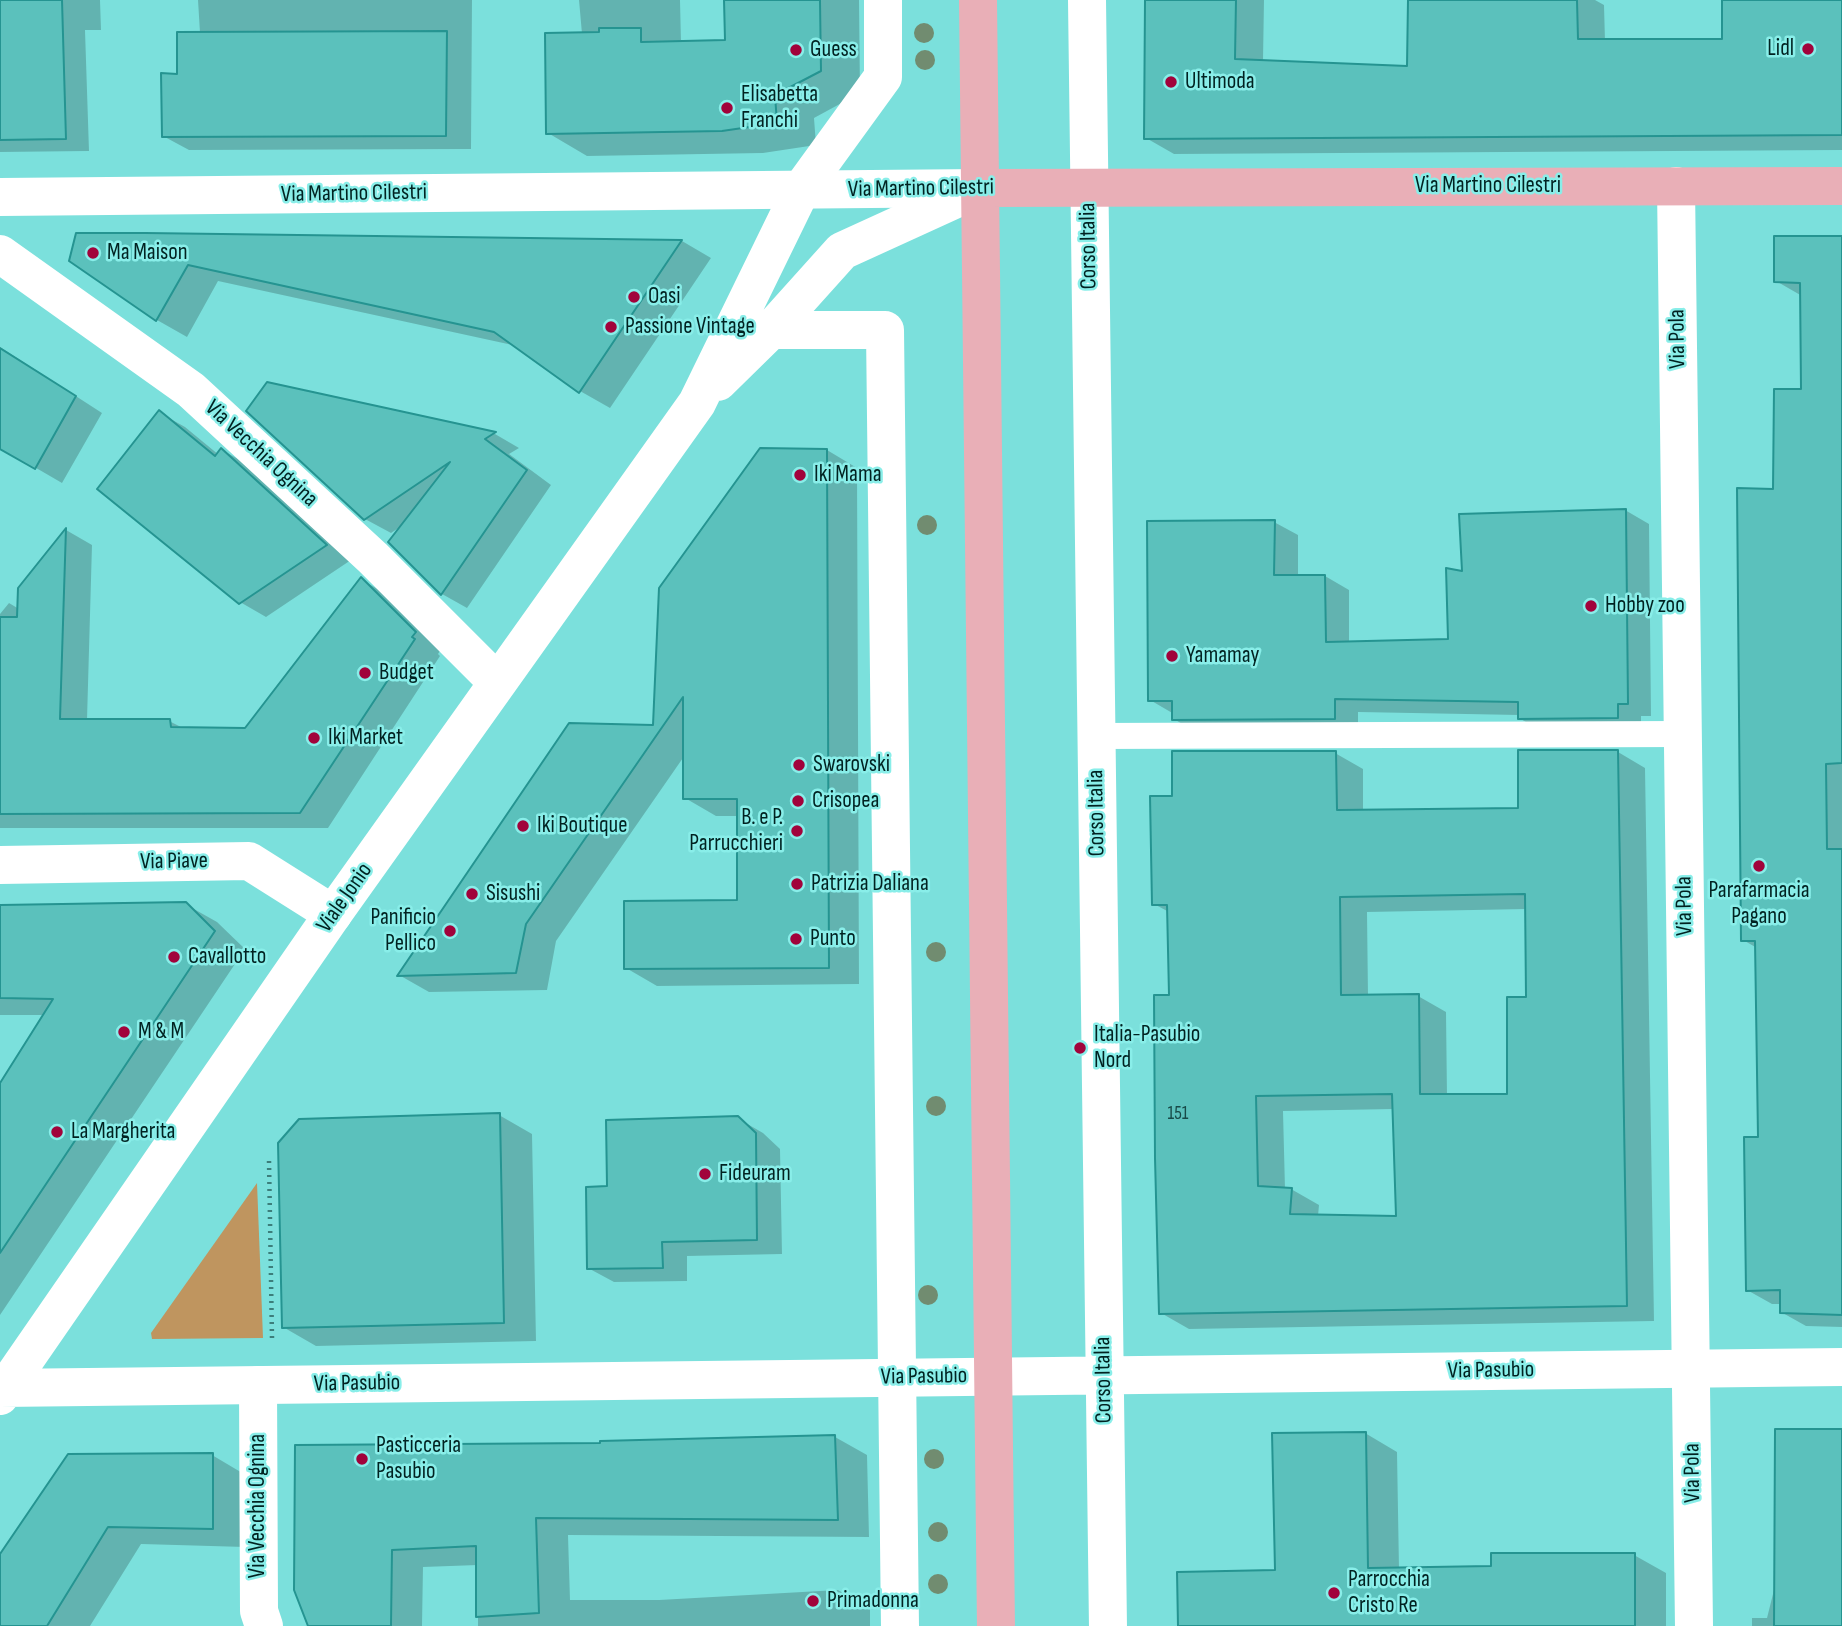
<!DOCTYPE html>
<html>
<head>
<meta charset="utf-8">
<style>
  body { margin:0 }
  canvas { display:block; background:#7be0dc }
</style>
</head>
<body>
<canvas width="1842" height="1626"></canvas>
<script>
const context = document.querySelector('canvas').getContext('2d');
context.lineJoin = 'round';
function fillPath(path, color) { context.fillStyle = color; context.fill(path, 'evenodd'); }
function stroke(path, color, width, dash) { context.strokeStyle = color; context.lineWidth = width; context.lineCap = dash ? 'butt' : 'round'; context.setLineDash(dash || []); context.stroke(path); }
function drawText(font, color, halo, rows, align = 'center') {
  context.font = font + ' "Sofia Sans Condensed",sans-serif'; context.lineWidth = 5; context.setLineDash([]); context.textBaseline = 'middle'; context.strokeStyle = halo; context.fillStyle = color; for (const [text, x, y, turn = 0] of rows) {
    context.save(); context.translate(x, y); context.rotate((+turn || 0) * Math.PI / 180); context.textAlign = isNaN(turn) ? turn : align; if (halo) context.strokeText(text, 0, 0); context.fillText(text, 0, 0); context.restore();
  }
}
fillPath(new Path2D(`
  M 257,1183 L 263,1338 L 152,1339 L 151,1333 Z`), '#bf955f');
fillPath(new Path2D(`
  M 0,0 L 100,0 L 101,30 L 85,30 L 89,151 L 0,152 Z
  M 198,0 L 472,0 L 471,149 L 189,150 L 163,136 L 179,75 L 200,33 Z
  M 579,0 L 680,0 L 681,43 L 727,42 L 726,0 L 859,0 L 860,93 L 814,118 L 816,145 L 763,153 L 587,156 L 548,133 L 582,34 Z
  M 1147,0 L 1264,0 L 1263,61 L 1408,67 L 1410,0 L 1595,0 L 1604,5 L 1605,41 L 1724,41 L 1724,0 L 1842,0 L 1842,150 L 1174,154 L 1146,138 Z
  M 77,235 L 682,241 L 711,258 L 610,408 L 580,391 L 517,346 L 218,281 L 187,337 L 157,320 L 71,261 Z
  M 1842,237 L 1842,1327 L 1806,1326 L 1781,1312 L 1782,1304 L 1772,1304 L 1747,1290 L 1759,1139 L 1757,948 L 1743,940 L 1775,491 L 1803,390 L 1802,296 L 1776,281 Z
  M 0,347 L 102,413 L 62,483 L 0,447 Z
  M 267,384 L 495,434 L 519,448 L 509,454 L 551,485 L 467,608 L 442,594 L 391,542 L 403,525 L 391,533 L 365,519 Z
  M 160,413 L 185,427 L 219,455 L 222,450 L 247,464 L 351,560 L 266,617 L 240,602 Z
  M 827,450 L 857,468 L 859,984 L 657,986 L 626,968 L 739,902 L 739,816 L 716,816 L 685,798 L 685,755 L 556,941 L 547,990 L 429,992 L 399,975 L 655,727 Z
  M 1625,510 L 1649,524 L 1651,716 L 1641,716 L 1641,731 L 1543,732 L 1519,718 L 1519,715 L 1358,712 L 1358,732 L 1197,733 L 1174,719 L 1174,714 L 1150,700 L 1274,522 L 1298,535 L 1298,577 L 1325,576 L 1349,590 L 1349,643 L 1449,641 L 1464,573 Z
  M 66,530 L 92,545 L 87,720 L 169,721 L 185,729 L 246,729 L 362,580 L 388,595 L 442,648 L 438,654 L 440,656 L 328,828 L 0,828 L 0,614 L 9,603 L 19,609 L 20,588 Z
  M 1618,752 L 1645,768 L 1654,1321 L 1189,1329 L 1161,1313 L 1171,997 L 1169,912 L 1154,904 L 1174,797 L 1335,753 L 1363,769 L 1363,811 L 1520,809 ZM 1527,909 L 1528,999 L 1509,1095 L 1447,1096 L 1446,1012 L 1418,996 L 1368,996 L 1367,912 ZM 1394,1109 L 1397,1217 L 1318,1216 L 1319,1205 L 1291,1189 L 1285,1189 L 1283,1111 Z
  M 185,904 L 217,922 L 245,949 L 0,1315 L 0,1085 L 45,1015 L 0,1015 L 0,906 Z
  M 499,1115 L 532,1134 L 536,1341 L 316,1346 L 283,1327 Z
  M 737,1118 L 763,1133 L 780,1149 L 782,1254 L 687,1256 L 687,1281 L 614,1282 L 588,1268 L 609,1188 Z
  M 1842,1431 L 1842,1626 L 1752,1626 L 1752,1618 L 1767,1618 L 1776,1582 Z
  M 1365,1433 L 1397,1452 L 1399,1569 L 1493,1568 L 1634,1555 L 1666,1573 L 1666,1626 L 1180,1626 L 1277,1571 Z
  M 835,1437 L 867,1455 L 869,1537 L 568,1535 L 570,1600 L 659,1600 L 838,1590 L 870,1609 L 870,1626 L 478,1626 L 478,1565 L 423,1567 L 422,1626 L 310,1626 L 296,1590 L 602,1445 Z
  M 212,1455 L 244,1474 L 245,1547 L 141,1544 L 90,1626 L 0,1626 L 0,1557 Z`), '#0003');
const building = new Path2D(`
  M 0,0 L 62,0 L 66,139 L 0,140 Z
  M 724,0 L 820,0 L 821,71 L 775,95 L 777,123 L 722,131 L 546,134 L 545,33 L 599,32 L 599,28 L 641,28 L 641,42 L 725,40 Z
  M 1145,0 L 1236,0 L 1235,59 L 1407,66 L 1408,0 L 1577,0 L 1578,39 L 1722,39 L 1722,0 L 1842,0 L 1842,135 L 1144,139 Z
  M 447,31 L 446,136 L 162,137 L 161,73 L 177,74 L 177,32 Z
  M 76,233 L 145,233 L 682,240 L 579,393 L 494,332 L 188,265 L 156,321 L 69,261 Z
  M 1774,236 L 1842,236 L 1842,763 L 1826,764 L 1827,849 L 1842,849 L 1842,1315 L 1780,1313 L 1780,1290 L 1746,1291 L 1744,1137 L 1758,1137 L 1755,941 L 1741,941 L 1737,488 L 1773,489 L 1774,389 L 1801,389 L 1800,283 L 1774,282 Z
  M 0,348 L 76,396 L 35,469 L 0,449 Z
  M 267,382 L 496,432 L 485,439 L 527,470 L 441,595 L 388,542 L 450,462 L 364,520 L 246,411 Z
  M 159,410 L 215,456 L 221,448 L 327,545 L 239,604 L 97,489 Z
  M 760,448 L 827,449 L 829,968 L 624,969 L 624,901 L 737,900 L 737,799 L 683,799 L 683,697 L 526,924 L 516,973 L 397,976 L 569,723 L 653,725 L 659,588 Z
  M 1626,509 L 1628,704 L 1618,704 L 1618,718 L 1518,719 L 1518,702 L 1335,699 L 1335,719 L 1172,720 L 1172,701 L 1148,701 L 1147,521 L 1275,520 L 1274,575 L 1325,575 L 1326,642 L 1448,639 L 1446,568 L 1462,571 L 1459,514 Z
  M 66,528 L 60,719 L 170,719 L 171,727 L 245,728 L 361,577 L 416,632 L 412,637 L 415,639 L 300,813 L 0,814 L 0,617 L 17,617 L 18,588 Z
  M 1518,750 L 1618,750 L 1627,1306 L 1159,1314 L 1155,1158 L 1154,995 L 1169,995 L 1167,905 L 1152,905 L 1150,796 L 1172,796 L 1172,751 L 1336,751 L 1337,810 L 1518,808 ZM 1525,894 L 1526,997 L 1507,997 L 1507,1094 L 1420,1094 L 1419,994 L 1341,995 L 1340,897 ZM 1392,1094 L 1396,1216 L 1290,1214 L 1292,1188 L 1258,1186 L 1256,1096 Z
  M 186,902 L 215,931 L 0,1253 L 0,1083 L 53,999 L 0,998 L 0,905 Z
  M 500,1113 L 504,1323 L 282,1328 L 278,1143 L 299,1119 Z
  M 738,1116 L 756,1133 L 757,1240 L 662,1242 L 663,1268 L 587,1269 L 586,1187 L 607,1186 L 606,1120 Z
  M 1775,1429 L 1842,1429 L 1842,1626 L 1774,1626 Z
  M 1366,1432 L 1368,1568 L 1491,1566 L 1491,1553 L 1635,1553 L 1635,1626 L 1178,1626 L 1177,1572 L 1275,1570 L 1272,1433 Z
  M 835,1435 L 838,1520 L 536,1518 L 539,1613 L 476,1617 L 476,1546 L 392,1550 L 391,1626 L 308,1626 L 294,1590 L 295,1445 L 600,1443 L 600,1441 Z
  M 213,1453 L 213,1529 L 108,1527 L 47,1626 L 0,1626 L 0,1554 L 68,1454 Z`);
fillPath(building, '#5bc1bc');
stroke(building, '#259491', 2);
stroke(new Path2D(`
  M 269,1161 L 272,1338`), '#3c7e7b', 4.5, [2, 5]);
stroke(new Path2D(`
  M 1096,736 L 1683,734`), '#fff', 26);
stroke(new Path2D(`
  M 1676,186 L 1694,1626
  M 0,197 L 980,188
  M 0,254 L 191,390 L 373,558 L 497,682
  M 771,330 L 885,330 L 900,1626
  M 0,865 L 249,861 L 333,914
  M 258,1385 L 259,1611 L 264,1626`), '#fff', 38);
stroke(new Path2D(`
  M 1087,0 L 1108,1626
  M 718,382 L 771,330 L 842,251 L 980,188
  M 0,1388 L 1842,1367
  M 0,1396 L 333,914 L 697,403 L 801,190 L 883,77 L 883,0`), '#fff', 38);
stroke(new Path2D(`
  M 978,0 L 996,1626
  M 980,188 L 1842,186`), '#e9afb7', 38);
context.fillStyle = '#718c70';
for (const [x, y] of [
  [924,33],
  [925,60],
  [927,525],
  [936,952],
  [936,1106],
  [928,1295],
  [934,1459],
  [938,1532],
  [938,1584]
]) { context.beginPath(); context.arc(x, y, 10, 0, 2 * Math.PI); context.fill(); }
for (const [x, y, r, color] of [
  [1808,49,7,"#a1033b"],
  [796,50,7,"#a1033b"],
  [1171,82,7,"#a1033b"],
  [727,108,7,"#a1033b"],
  [93,253,7,"#a1033b"],
  [634,297,7,"#a1033b"],
  [611,327,7,"#a1033b"],
  [800,475,7,"#a1033b"],
  [1591,606,7,"#a1033b"],
  [1172,656,7,"#a1033b"],
  [365,673,7,"#a1033b"],
  [314,738,7,"#a1033b"],
  [799,765,7,"#a1033b"],
  [798,801,7,"#a1033b"],
  [523,826,7,"#a1033b"],
  [797,831,7,"#a1033b"],
  [1759,866,7,"#a1033b"],
  [797,884,7,"#a1033b"],
  [472,894,7,"#a1033b"],
  [450,931,7,"#a1033b"],
  [796,939,7,"#a1033b"],
  [174,957,7,"#a1033b"],
  [124,1032,7,"#a1033b"],
  [1080,1048,7,"#a1033b"],
  [57,1132,7,"#a1033b"],
  [705,1174,7,"#a1033b"],
  [362,1459,7,"#a1033b"],
  [1334,1593,7,"#a1033b"],
  [813,1601,7,"#a1033b"]
]) { const dot = new Path2D(); dot.arc(x, y, r, 0, 2 * Math.PI); context.fillStyle = color; context.fill(dot); stroke(dot, '#89eee9', 2.5); }
drawText('19px', '#184a48', null, [
  ["151",1178,1114]
]);
drawText('23px', '#012221', '#89eee9', [
  ["Lidl",1794,49,"right"],
  ["Guess",810,50],
  ["Ultimoda",1185,82],
  ["Elisabetta",741,95],
  ["Franchi",741,121],
  ["Ma Maison",107,253],
  ["Oasi",648,297],
  ["Passione Vintage",625,327],
  ["Iki Mama",814,475],
  ["Hobby zoo",1605,606],
  ["Yamamay",1186,656],
  ["Budget",379,673],
  ["Iki Market",328,738],
  ["Swarovski",813,765],
  ["Crisopea",812,801],
  ["B. e P.",783,818,"right"],
  ["Parrucchieri",783,844,"right"],
  ["Iki Boutique",537,826],
  ["Patrizia Daliana",811,884],
  ["Parafarmacia",1759,891,"center"],
  ["Pagano",1759,917,"center"],
  ["Sisushi",486,894],
  ["Panificio",436,918,"right"],
  ["Pellico",436,944,"right"],
  ["Punto",810,939],
  ["Cavallotto",188,957],
  ["M & M",138,1032],
  ["Italia-Pasubio",1094,1035],
  ["Nord",1094,1061],
  ["La Margherita",71,1132],
  ["Fideuram",719,1174],
  ["Pasticceria",376,1446],
  ["Pasubio",376,1472],
  ["Parrocchia",1348,1580],
  ["Cristo Re",1348,1606],
  ["Primadonna",827,1601]
], 'left');
drawText('23px', '#012221', '#89eee9', [
  ["Via Martino Cilestri",1488,186],
  ["Via Martino Cilestri",921,189,-1],
  ["Via Martino Cilestri",354,194,-1],
  ["Corso Italia",1089,246,-91],
  ["Via Pola",1678,339,-91],
  ["Via Vecchia Ognina",261,454,43],
  ["Corso Italia",1097,813,-91],
  ["Via Piave",174,862,-1],
  ["Viale Jonio",345,898,-55],
  ["Via Pola",1685,906,-91],
  ["Via Pasubio",1491,1371,-1],
  ["Via Pasubio",924,1377,-1],
  ["Corso Italia",1104,1380,-91],
  ["Via Pasubio",357,1384,-1],
  ["Via Pola",1693,1473,-91],
  ["Via Vecchia Ognina",258,1506,-90]
]);
</script>
</body>
</html>
